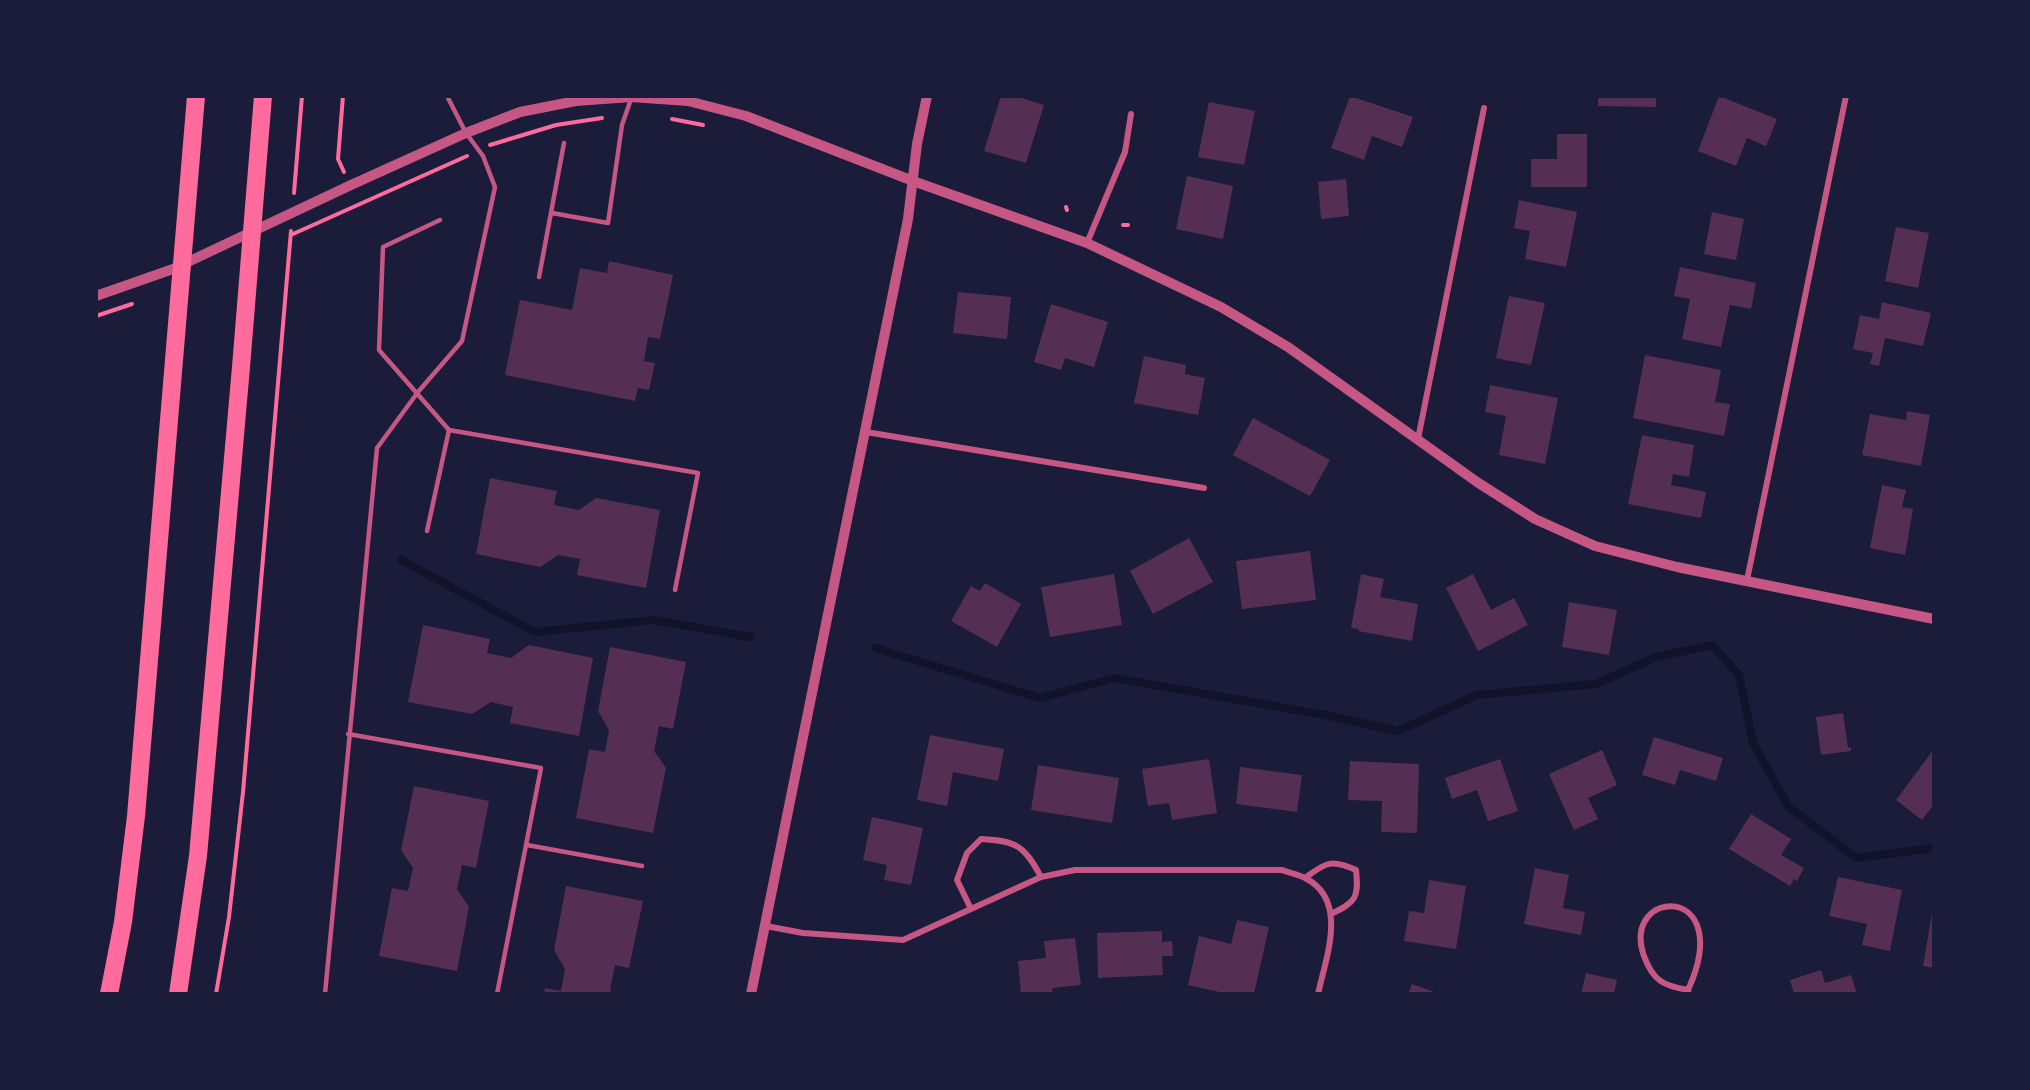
<!DOCTYPE html>
<html>
<head>
<meta charset="utf-8">
<style>
  body { margin:0 }
  #map { position:relative; width:2030px; height:1090px; overflow:hidden; background:#1b1b3a; font-family:"Golos Text",sans-serif }
  canvas { display:block }
  .frame { position:absolute; inset:0; border:98px solid #1b1b3a; pointer-events:none }
</style>
</head>
<body>
<div id="map">
<canvas width="2030" height="1090"></canvas>
<div class="frame"></div>
</div>
<script>
const context = document.querySelector('canvas').getContext('2d');
context.lineJoin = 'round';
function stroke(path, color, width, dash) { context.strokeStyle = color; context.lineWidth = width; context.lineCap = dash ? 'butt' : 'round'; context.setLineDash(dash || []); context.stroke(path); }
function fillPath(path, color) { context.fillStyle = color; context.fill(path, 'evenodd'); }
stroke(new Path2D(`
  M 401,560 L 535,632 L 654,620 L 750,637
  M 875,648 L 1040,698 L 1115,678 L 1325,715 L 1398,731 L 1477,695 L 1596,684 L 1656,657 L 1712,645 L 1739,675 L 1753,743 L 1788,806 L 1856,858 L 1934,848`), '#12122b', 8);
fillPath(new Path2D(`
  M 1001,96 L 1015,96 L 1044,105 L 1026,163 L 984,151 Z
  M 1350,96 L 1413,117 L 1402,147 L 1372,136 L 1364,160 L 1331,148 Z
  M 1598,96 L 1656,96 L 1656,107 L 1598,106 Z
  M 1719,96 L 1777,119 L 1766,146 L 1747,138 L 1736,166 L 1698,151 Z
  M 1209,102 L 1255,111 L 1244,165 L 1198,157 Z
  M 1557,134 L 1587,134 L 1587,187 L 1531,187 L 1531,159 L 1557,159 Z
  M 1187,176 L 1233,186 L 1223,239 L 1176,229 Z
  M 1346,179 L 1349,216 L 1321,219 L 1318,182 Z
  M 1519,200 L 1577,212 L 1566,267 L 1525,259 L 1530,231 L 1514,228 Z
  M 1712,212 L 1744,219 L 1736,260 L 1704,254 Z
  M 1896,227 L 1929,233 L 1918,288 L 1885,281 Z
  M 609,261 L 673,275 L 660,339 L 648,337 L 644,361 L 655,363 L 649,390 L 638,388 L 635,401 L 505,375 L 520,300 L 572,310 L 580,268 L 607,273 Z
  M 1680,267 L 1756,283 L 1751,309 L 1730,305 L 1721,347 L 1682,339 L 1690,299 L 1674,296 Z
  M 958,292 L 1011,297 L 1007,339 L 953,333 Z
  M 1509,296 L 1545,303 L 1531,365 L 1496,358 Z
  M 1882,302 L 1931,313 L 1923,346 L 1885,338 L 1879,366 L 1870,364 L 1873,353 L 1853,349 L 1860,315 L 1879,319 Z
  M 1051,304 L 1108,322 L 1094,367 L 1065,358 L 1061,370 L 1034,362 Z
  M 1645,355 L 1721,370 L 1715,402 L 1730,404 L 1724,436 L 1633,418 Z
  M 1144,356 L 1186,365 L 1185,374 L 1205,378 L 1198,415 L 1134,403 Z
  M 1490,385 L 1558,398 L 1545,464 L 1499,455 L 1506,416 L 1485,412 Z
  M 1907,411 L 1930,415 L 1921,466 L 1862,455 L 1870,414 L 1906,420 Z
  M 1253,418 L 1330,460 L 1310,496 L 1233,455 Z
  M 1642,435 L 1694,445 L 1689,477 L 1673,474 L 1671,485 L 1706,492 L 1701,518 L 1628,504 Z
  M 490,478 L 557,491 L 554,505 L 579,510 L 596,498 L 660,510 L 646,588 L 577,575 L 580,559 L 558,555 L 540,567 L 476,554 Z
  M 1882,485 L 1906,490 L 1902,507 L 1913,509 L 1905,555 L 1870,548 Z
  M 1189,538 L 1213,582 L 1153,614 L 1130,571 Z
  M 1310,551 L 1316,600 L 1242,609 L 1236,561 Z
  M 1114,574 L 1122,625 L 1050,637 L 1041,587 Z
  M 1361,574 L 1384,579 L 1380,597 L 1418,604 L 1412,641 L 1358,631 L 1359,629 L 1351,628 Z
  M 1473,574 L 1491,610 L 1514,598 L 1528,625 L 1478,651 L 1446,588 Z
  M 985,583 L 1021,604 L 997,647 L 951,621 L 971,586 L 980,591 Z
  M 1569,602 L 1617,610 L 1609,655 L 1562,647 Z
  M 423,625 L 490,639 L 487,653 L 511,658 L 529,645 L 593,658 L 579,736 L 510,723 L 513,707 L 491,702 L 472,714 L 408,702 Z
  M 610,647 L 686,662 L 673,729 L 659,726 L 654,751 L 666,768 L 653,833 L 576,818 L 589,749 L 605,752 L 609,730 L 598,711 Z
  M 1843,713 L 1848,748 L 1851,747 L 1851,751 L 1821,755 L 1816,717 Z
  M 930,735 L 1004,749 L 998,781 L 953,772 L 947,806 L 917,800 Z
  M 1654,737 L 1723,758 L 1716,781 L 1680,770 L 1675,785 L 1642,775 Z
  M 1934,749 L 1934,804 L 1922,820 L 1896,800 Z
  M 1602,750 L 1617,785 L 1588,798 L 1598,819 L 1574,830 L 1549,774 Z
  M 1209,759 L 1217,813 L 1172,820 L 1169,803 L 1148,806 L 1142,769 Z
  M 1500,759 L 1518,811 L 1488,821 L 1477,790 L 1452,799 L 1445,778 Z
  M 1350,761 L 1419,764 L 1417,833 L 1381,832 L 1382,801 L 1348,800 Z
  M 1038,765 L 1119,778 L 1112,823 L 1031,810 Z
  M 1240,767 L 1302,775 L 1297,812 L 1236,804 Z
  M 414,786 L 489,801 L 476,868 L 462,865 L 457,889 L 469,907 L 457,971 L 379,956 L 392,888 L 408,891 L 413,868 L 401,850 Z
  M 1751,814 L 1791,839 L 1781,855 L 1804,868 L 1797,881 L 1794,879 L 1790,886 L 1729,849 Z
  M 872,817 L 923,828 L 911,885 L 884,880 L 887,865 L 863,860 Z
  M 1535,868 L 1569,875 L 1563,908 L 1585,912 L 1581,935 L 1524,924 Z
  M 1838,877 L 1902,890 L 1890,951 L 1862,945 L 1867,924 L 1829,916 Z
  M 1429,880 L 1466,886 L 1456,949 L 1404,941 L 1409,911 L 1424,913 Z
  M 566,886 L 643,901 L 629,968 L 615,965 L 610,990 L 613,994 L 544,994 L 545,988 L 561,991 L 565,969 L 554,950 Z
  M 1933,907 L 1934,907 L 1934,968 L 1923,966 Z
  M 1237,920 L 1269,927 L 1254,994 L 1228,994 L 1188,985 L 1199,936 L 1231,944 Z
  M 1162,931 L 1162,942 L 1172,941 L 1173,956 L 1162,956 L 1163,975 L 1098,978 L 1097,933 Z
  M 1075,938 L 1081,985 L 1052,988 L 1053,994 L 1021,994 L 1018,961 L 1046,958 L 1044,941 Z
  M 1821,970 L 1825,983 L 1851,975 L 1857,994 L 1794,994 L 1790,980 Z
  M 1586,973 L 1617,980 L 1614,994 L 1581,994 Z
  M 1412,984 L 1440,994 L 1408,994 Z`), '#542f53');
stroke(new Path2D(`
  M 343,96 L 338,159 L 344,172
  M 672,119 L 703,125
  M 490,145 L 556,125 L 602,118
  M 294,193 L 302,96
  M 1066,207 L 1067,210
  M 1123,225 L 1128,225
  M 293,234 L 467,156
  M 96,316 L 132,304
  M 216,994 L 229,917 L 243,792 L 291,231`), '#ff6b9d', 4);
stroke(new Path2D(`
  M 552,213 L 608,223 L 622,125 L 631,99
  M 440,220 L 383,247 L 379,350 L 449,430 L 698,473 L 675,590
  M 539,277 L 564,143
  M 427,531 L 449,430
  M 348,734 L 541,768 L 497,994
  M 527,845 L 642,866
  M 327,994 L 325,994 L 377,448 L 418,392 L 462,341 L 495,187 L 483,156 L 466,133 L 447,96`), '#c65784', 4.5);
stroke(new Path2D(`
  M 1087,243 L 1125,152 L 1131,114
  M 866,432 L 1204,488
  M 1418,439 L 1484,108
  M 1747,580 L 1846,96
  M 1305,878 C 1326,862 1332,859 1356,870 C 1359,898 1356,902 1331,914
  M 971,909 L 957,880 L 967,853 L 981,839 C 1016,841 1024,845 1041,877
  M 766,926 L 803,933 L 903,940 L 1041,877 L 1075,870 L 1282,870 C 1289,873 1298,874 1305,878 C 1349,900 1326,957 1318,994
  M 1688,990 C 1664,986 1653,981 1644,956 C 1620,887 1737,882 1688,990 L 1689,994`), '#c65784', 6);
stroke(new Path2D(`
  M 96,296 L 173,269 L 351,185 L 466,133 L 520,112 L 576,101 L 631,97 L 688,101 L 746,116 L 913,181 L 1087,243 L 1221,307 L 1288,347 L 1477,482 L 1535,519 L 1595,546 L 1677,567 L 1934,619
  M 751,994 L 908,219 L 917,144 L 927,96`), '#c65784', 10);
stroke(new Path2D(`
  M 109,994 L 123,922 L 136,816 L 196,96
  M 178,994 L 198,856 L 241,367 L 263,96`), '#ff6b9d', 18);
</script>
</body>
</html>
